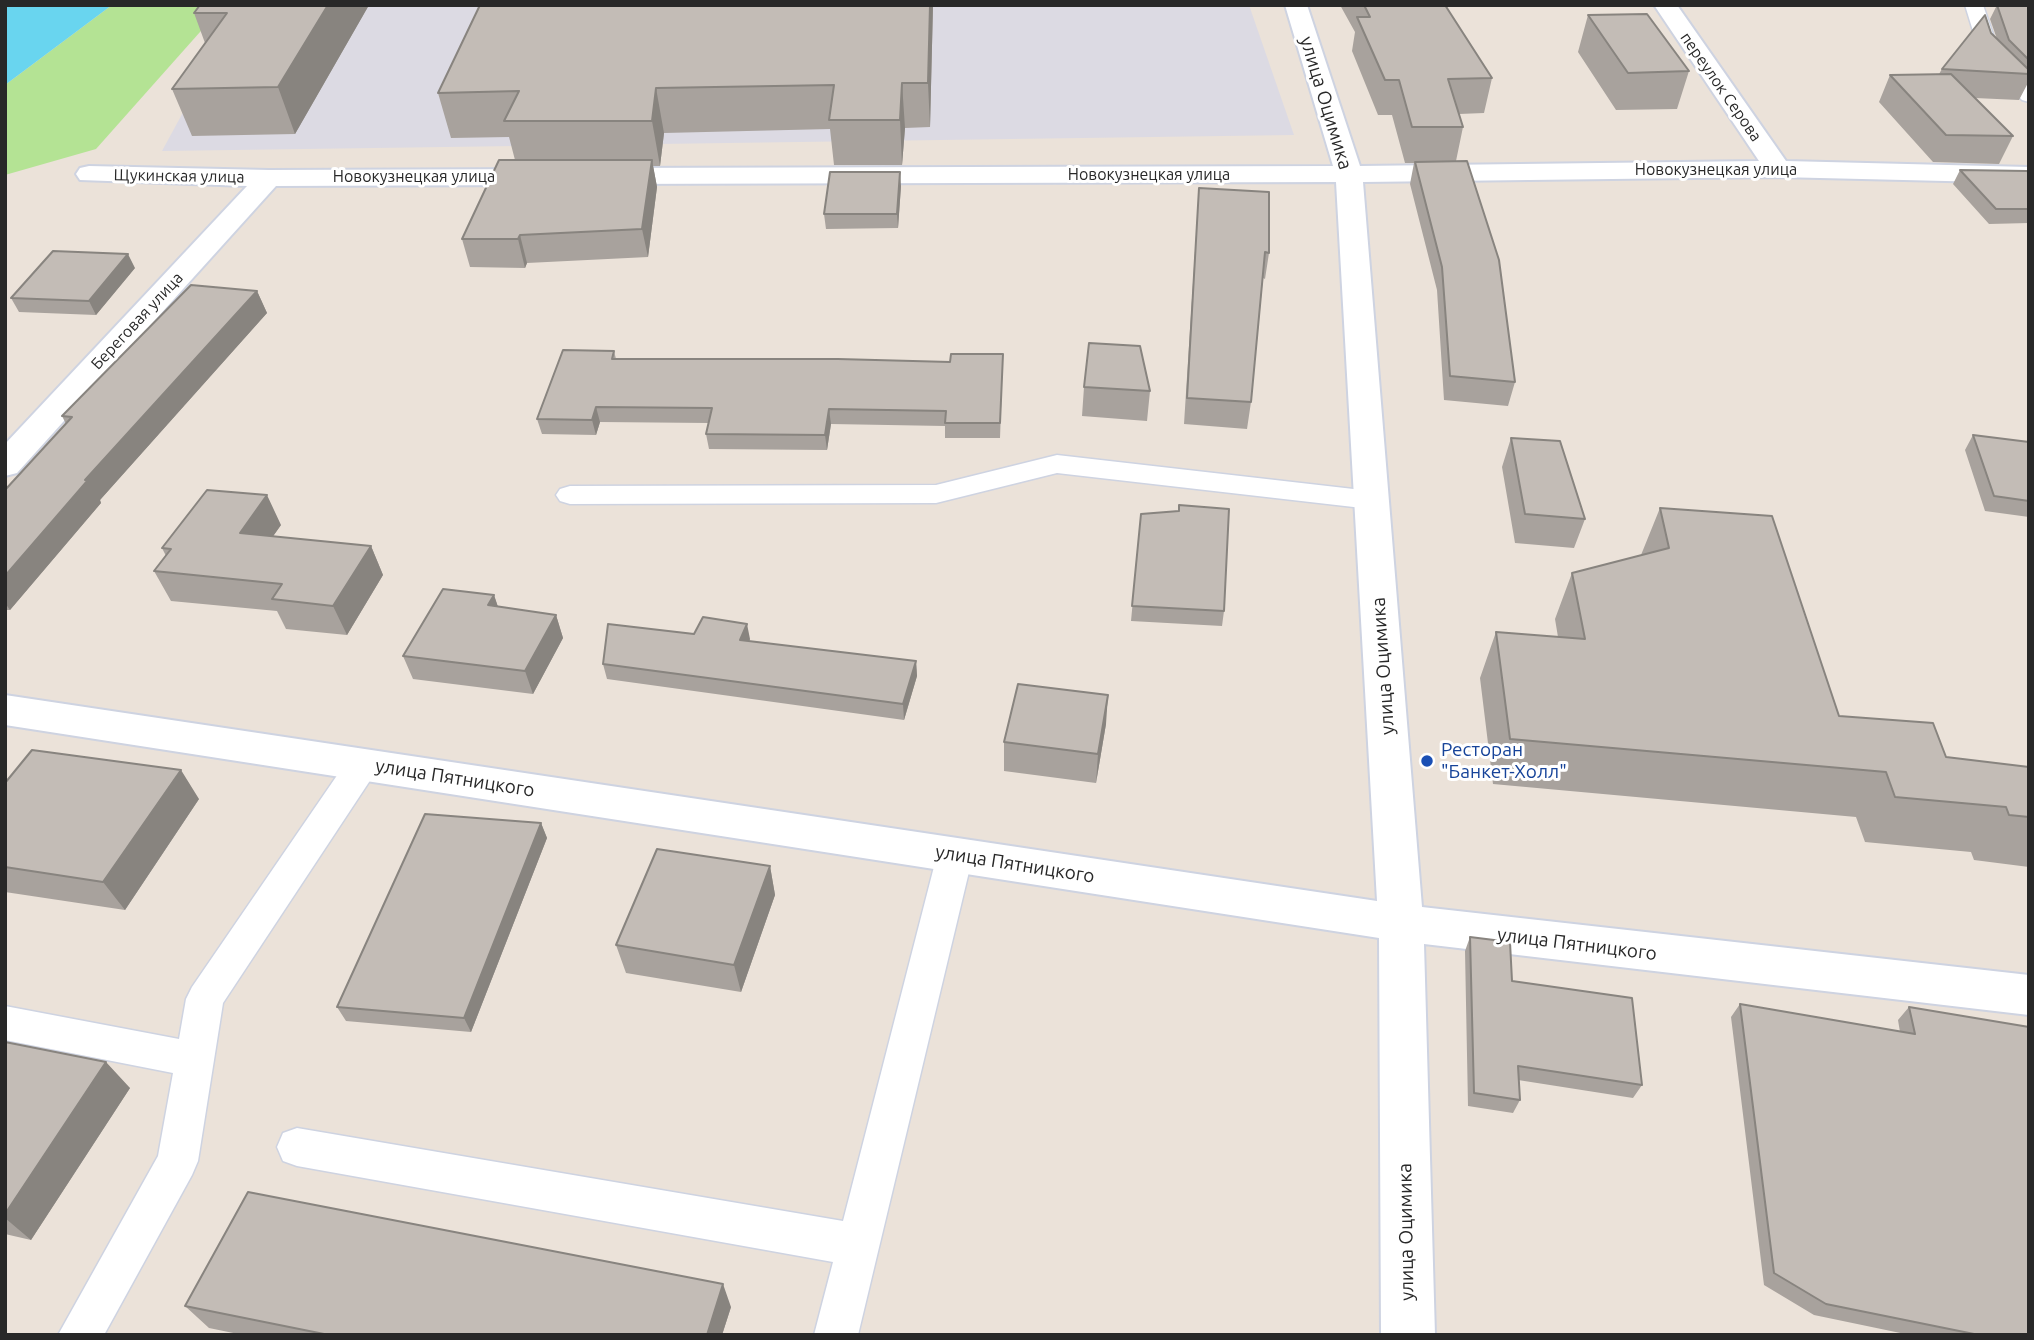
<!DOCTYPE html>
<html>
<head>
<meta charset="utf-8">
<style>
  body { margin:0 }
  #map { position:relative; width:2034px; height:1340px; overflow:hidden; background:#ebe2d9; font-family:Ubuntu,sans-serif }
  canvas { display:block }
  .frame { position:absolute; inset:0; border:7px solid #282828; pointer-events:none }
</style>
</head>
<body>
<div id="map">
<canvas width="2034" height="1340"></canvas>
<div class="frame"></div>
</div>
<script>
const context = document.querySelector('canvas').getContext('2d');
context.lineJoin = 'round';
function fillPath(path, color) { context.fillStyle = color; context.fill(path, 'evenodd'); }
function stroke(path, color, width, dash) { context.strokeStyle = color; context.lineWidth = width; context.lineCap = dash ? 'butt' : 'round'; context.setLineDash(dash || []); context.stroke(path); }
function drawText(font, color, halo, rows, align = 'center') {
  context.font = font + ' Ubuntu,sans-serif'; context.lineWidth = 6; context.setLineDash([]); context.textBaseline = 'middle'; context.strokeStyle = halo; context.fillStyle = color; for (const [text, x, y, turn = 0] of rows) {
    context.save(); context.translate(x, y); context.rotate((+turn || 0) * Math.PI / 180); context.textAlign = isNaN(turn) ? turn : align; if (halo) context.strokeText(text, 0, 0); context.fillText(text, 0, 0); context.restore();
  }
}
fillPath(new Path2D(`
  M 249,5 L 1249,5 L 1294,135 L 162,151 L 212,59 Z`), '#dcdae3');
fillPath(new Path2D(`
  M 112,5 L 224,5 L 96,149 L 5,175 L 5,85 Z`), '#b4e394');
fillPath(new Path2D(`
  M 5,5 L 112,5 L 5,85 Z`), '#69d5ef');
const service = new Path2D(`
  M 1965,5 L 1983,5 L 2000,55 L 2029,84 L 2029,102 L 2022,100 L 1981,57 Z
  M 1057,455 L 1371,491 L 1381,493 L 1385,500 L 1381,507 L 1371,509 L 1057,473 L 936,503 L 570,504 L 560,501 L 556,495 L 560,489 L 570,486 L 936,485 Z
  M 363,751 L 375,755 L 380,764 L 375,773 L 223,1003 L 198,1161 L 192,1175 L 104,1335 L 58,1335 L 158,1156 L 173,1073 L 5,1040 L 5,1006 L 179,1039 L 186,999 L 192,987 L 351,755 Z
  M 955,841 L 967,845 L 973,855 L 858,1335 L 814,1335 L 833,1262 L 297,1166 L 283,1161 L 277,1147 L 283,1133 L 297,1128 L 843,1221 L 937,855 L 943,845 Z`);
const minor = new Path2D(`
  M 1285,5 L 1307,5 L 1360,166 L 1759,161 L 1654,5 L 1677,5 L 1786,161 L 2029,167 L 2029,183 L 1778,177 L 1363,182 L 1422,907 L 2029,975 L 2029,1015 L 1424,944 L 1435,1335 L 1381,1335 L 1379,938 L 5,725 L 5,695 L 1377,901 L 1336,182 L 603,184 L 594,182 L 590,176 L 594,170 L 603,168 L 1333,166 Z
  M 89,166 L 269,170 L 543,169 L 552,171 L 556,177 L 552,183 L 543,185 L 276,186 L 17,473 L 5,476 L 5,444 L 247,186 L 80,180 L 76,174 L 80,168 Z`);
stroke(service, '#ced3e1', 3);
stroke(minor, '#ced3e1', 4);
fillPath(service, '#fff');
fillPath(minor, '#fff');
fillPath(new Path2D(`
  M 369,5 L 295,134 L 192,136 L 172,89 L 205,43 L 194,13 Z
  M 480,5 L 933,5 L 930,127 L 905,128 L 902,165 L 834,165 L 830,129 L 664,133 L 660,166 L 653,166 L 657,187 L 648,257 L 527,263 L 525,268 L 470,267 L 462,239 L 515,160 L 509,137 L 451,138 L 438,93 Z
  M 1340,5 L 1445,5 L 1492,78 L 1484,113 L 1459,114 L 1463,127 L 1456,161 L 1515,382 L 1508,406 L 1444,400 L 1437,290 L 1410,184 L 1414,163 L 1405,163 L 1392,115 L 1378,115 L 1352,51 L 1355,32 Z
  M 1997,5 L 2029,5 L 2029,81 L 2019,100 L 1975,98 L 2013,136 L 1999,164 L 1933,162 L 1879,102 L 1890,75 L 1939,74 L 1942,69 L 1991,33 L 1997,39 L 1990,19 Z
  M 1588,15 L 1689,71 L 1677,109 L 1616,110 L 1578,52 Z
  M 1960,170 L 2029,173 L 2029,223 L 1989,224 L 1953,184 Z
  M 901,186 L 898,228 L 826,229 L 824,214 Z
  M 1199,188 L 1269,253 L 1265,279 L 1263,278 L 1251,402 L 1247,429 L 1184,424 Z
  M 135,268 L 96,315 L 19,312 L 11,298 Z
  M 257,291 L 267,313 L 100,500 L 101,503 L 10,610 L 5,610 L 5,490 L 66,424 L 62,416 Z
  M 614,351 L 616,359 L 950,362 L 1003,354 L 1000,438 L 945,438 L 945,426 L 831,424 L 827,450 L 709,449 L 706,434 L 709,423 L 600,422 L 596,435 L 542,434 L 537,419 Z
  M 1084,387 L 1150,391 L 1147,421 L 1082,416 Z
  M 1973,435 L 2029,442 L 2029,517 L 1985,511 L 1965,450 Z
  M 1511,438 L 1585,519 L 1574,548 L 1515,543 L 1502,467 Z
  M 1660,508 L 1839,716 L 1946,757 L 2029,767 L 2029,867 L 1974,860 L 1971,852 L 1865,842 L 1856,817 L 1493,784 L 1480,678 L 1496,632 L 1558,637 L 1555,619 L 1572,573 L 1641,555 Z
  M 1141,514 L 1224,611 L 1222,626 L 1131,621 Z
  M 281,525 L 273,536 L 371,546 L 383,575 L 347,635 L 286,629 L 277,611 L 171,601 L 154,571 L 166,556 L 162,548 Z
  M 494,595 L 498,607 L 556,615 L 563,638 L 533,694 L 413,679 L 403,656 Z
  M 694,634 L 750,639 L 749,641 L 916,661 L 917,676 L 904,720 L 607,679 L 603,664 Z
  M 1106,724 L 1096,783 L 1004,771 L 1004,742 Z
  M 5,783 L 199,799 L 125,910 L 5,892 Z
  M 541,823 L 547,838 L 471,1032 L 346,1021 L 337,1007 Z
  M 770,866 L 775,895 L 741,992 L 626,973 L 616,945 Z
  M 1470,937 L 1512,981 L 1642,1085 L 1633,1098 L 1518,1080 L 1520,1100 L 1513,1113 L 1468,1106 L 1465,951 Z
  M 1740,1004 L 1900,1032 L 1898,1020 L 1909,1007 L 2029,1335 L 1910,1335 L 1814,1315 L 1764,1285 L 1731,1017 Z
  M 5,1042 L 130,1088 L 31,1240 L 5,1234 Z
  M 185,1306 L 731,1307 L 722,1335 L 243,1335 L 209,1328 Z`), '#a8a29d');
fillPath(new Path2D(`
  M 328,5 L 369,5 L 295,134 L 278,87 Z
  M 930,5 L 933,5 L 930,127 L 928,83 Z
  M 902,83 L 905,128 L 902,165 L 900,120 Z
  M 656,88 L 664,133 L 660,166 L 652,121 Z
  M 652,160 L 657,187 L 648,257 L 642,229 Z
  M 900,172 L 901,186 L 898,228 L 897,214 Z
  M 520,235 L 527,263 L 525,268 L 518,239 Z
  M 128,254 L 135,268 L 96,315 L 89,301 Z
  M 257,291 L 267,313 L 100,500 L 101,503 L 10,610 L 5,603 L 5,576 L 85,480 Z
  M 596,407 L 600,422 L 596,435 L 592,420 Z
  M 829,409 L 831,424 L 827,450 L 825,435 Z
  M 267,495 L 281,525 L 255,562 L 240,533 Z
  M 371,546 L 383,575 L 347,635 L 333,606 Z
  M 494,595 L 502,619 L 488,605 Z
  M 556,615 L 563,638 L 533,694 L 525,671 Z
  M 747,624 L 750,639 L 743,655 L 740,640 Z
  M 916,661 L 917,676 L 904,720 L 903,704 Z
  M 1108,695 L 1106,724 L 1096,783 L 1098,754 Z
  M 181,770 L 199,799 L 125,910 L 103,882 Z
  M 541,823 L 547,838 L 471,1032 L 464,1018 Z
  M 770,866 L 775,895 L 741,992 L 734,965 Z
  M 106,1062 L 130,1088 L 31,1240 L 5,1218 L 5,1214 Z
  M 723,1284 L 731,1307 L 722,1335 L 707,1335 Z`), '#88847f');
const building = new Path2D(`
  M 200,5 L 328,5 L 278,87 L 172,89 L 227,13 L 194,13 Z
  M 480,5 L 930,5 L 928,83 L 902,83 L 900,120 L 829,120 L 834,85 L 656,88 L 652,121 L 504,121 L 519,91 L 438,93 Z
  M 1364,5 L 1445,5 L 1492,78 L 1448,79 L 1463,127 L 1412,127 L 1399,80 L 1385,80 L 1357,17 L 1370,17 Z
  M 1997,5 L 2029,5 L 2029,60 L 2009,40 Z
  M 1647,14 L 1689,71 L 1628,73 L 1588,15 Z
  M 1985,15 L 1991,33 L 2029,70 L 2029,74 L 1942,69 Z
  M 1951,74 L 2013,136 L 1946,135 L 1890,75 Z
  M 499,160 L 652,160 L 642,229 L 520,235 L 518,239 L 462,239 Z
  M 1467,161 L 1499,260 L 1515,382 L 1450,376 L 1442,267 L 1415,162 Z
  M 1960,170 L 2027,171 L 2029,173 L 2029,209 L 1996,209 Z
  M 830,172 L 900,172 L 897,214 L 824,214 Z
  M 1199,188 L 1269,192 L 1269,253 L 1265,252 L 1251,402 L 1187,398 Z
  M 53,251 L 128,254 L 89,301 L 11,298 Z
  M 191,285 L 257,291 L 85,480 L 88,480 L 5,576 L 5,490 L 72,417 L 62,416 Z
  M 1089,343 L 1140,346 L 1150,391 L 1084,387 Z
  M 563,350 L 614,351 L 612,359 L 838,359 L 950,362 L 951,354 L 1003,354 L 1000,423 L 945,423 L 946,411 L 829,409 L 825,435 L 706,434 L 712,408 L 596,407 L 592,420 L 537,419 Z
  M 1973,435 L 2029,442 L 2029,501 L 1994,496 Z
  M 1511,438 L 1560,441 L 1585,519 L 1525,514 Z
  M 207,490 L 267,495 L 240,533 L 371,546 L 333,606 L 272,599 L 282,584 L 154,571 L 171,549 L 162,548 Z
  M 1179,505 L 1229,509 L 1224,611 L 1132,606 L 1141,514 L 1179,511 Z
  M 1660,508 L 1772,516 L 1839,716 L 1933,723 L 1946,757 L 2029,767 L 2029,817 L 2009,815 L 2006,807 L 1895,797 L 1886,772 L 1510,739 L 1496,632 L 1585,639 L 1572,573 L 1669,548 Z
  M 443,589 L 494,595 L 488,605 L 556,615 L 525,671 L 403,656 Z
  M 703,617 L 747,624 L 740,640 L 916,661 L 903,704 L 603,664 L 608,624 L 694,634 Z
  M 1018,684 L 1108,695 L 1098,754 L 1004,742 Z
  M 32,750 L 181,770 L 103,882 L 5,867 L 5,783 Z
  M 425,814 L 541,823 L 464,1018 L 337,1007 Z
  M 657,849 L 770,866 L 734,965 L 616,945 Z
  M 1470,937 L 1510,942 L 1512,981 L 1632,998 L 1642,1085 L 1518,1066 L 1520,1100 L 1474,1093 Z
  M 1740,1004 L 1915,1034 L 1909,1007 L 2029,1027 L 2029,1335 L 1979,1335 L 1826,1304 L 1774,1273 Z
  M 5,1042 L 106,1062 L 5,1214 Z
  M 248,1192 L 723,1284 L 707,1335 L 329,1335 L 185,1306 Z`);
fillPath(building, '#c3bcb6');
stroke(building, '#88847f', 2);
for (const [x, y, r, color] of [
  [1427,761,7,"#1a4fb4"]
]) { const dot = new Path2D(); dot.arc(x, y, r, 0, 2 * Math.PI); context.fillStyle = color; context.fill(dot); stroke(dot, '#fff', 2.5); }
drawText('16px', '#282828', '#fff', [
  ["переулок Серова",1721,87,55],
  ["Новокузнецкая улица",1716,170],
  ["Новокузнецкая улица",1149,175],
  ["Щукинская улица",179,176,1],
  ["Новокузнецкая улица",414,177],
  ["Береговая улица",137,321,-47]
]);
drawText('19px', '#282828', '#fff', [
  ["улица Оцимика",1326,103,73],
  ["улица Оцимика",1383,666,-94],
  ["улица Пятницкого",455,778,9],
  ["улица Пятницкого",1015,864,9],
  ["улица Пятницкого",1577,944,7],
  ["улица Оцимика",1406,1232,-91]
]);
drawText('19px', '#164399', '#fff', [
  ["Ресторан",1441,750],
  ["\"Банкет-Холл\"",1441,772]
], 'left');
</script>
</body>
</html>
